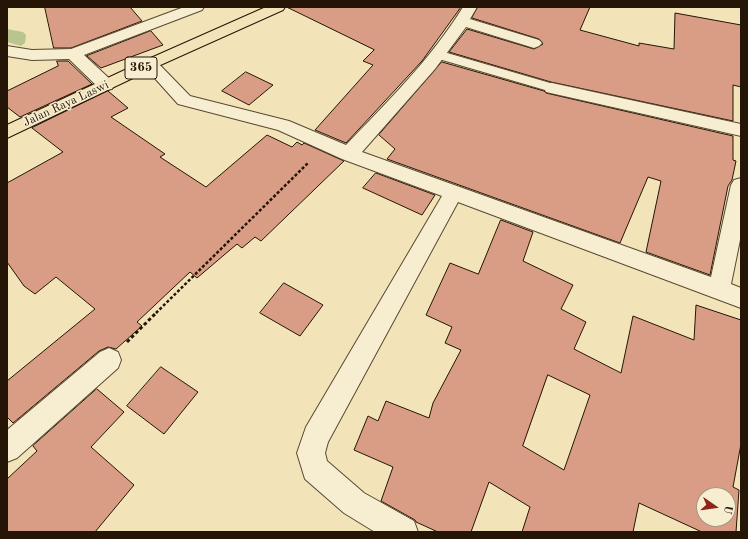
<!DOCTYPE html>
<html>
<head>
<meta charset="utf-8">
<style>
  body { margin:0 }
  #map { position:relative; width:748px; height:539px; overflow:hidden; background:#f2e4b8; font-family:"Old Standard TT",serif }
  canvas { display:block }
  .frame { position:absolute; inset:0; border:8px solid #241506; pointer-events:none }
  .north { position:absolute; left:696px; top:487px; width:40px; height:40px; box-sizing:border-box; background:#f7edd1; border:1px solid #a39780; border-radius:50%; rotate:103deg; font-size:11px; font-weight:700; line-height:16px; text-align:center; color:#241506 }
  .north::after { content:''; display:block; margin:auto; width:14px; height:18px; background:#8f2418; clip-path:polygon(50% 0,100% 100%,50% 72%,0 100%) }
</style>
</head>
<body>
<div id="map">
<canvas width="748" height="539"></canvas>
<div class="frame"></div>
<div class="north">U</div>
</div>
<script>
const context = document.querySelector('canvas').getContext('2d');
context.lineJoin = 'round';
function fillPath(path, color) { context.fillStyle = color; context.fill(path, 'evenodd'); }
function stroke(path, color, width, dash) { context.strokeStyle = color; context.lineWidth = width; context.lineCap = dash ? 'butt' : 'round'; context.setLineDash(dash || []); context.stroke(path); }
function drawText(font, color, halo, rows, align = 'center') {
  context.font = font + ' "Old Standard TT",serif'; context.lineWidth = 3; context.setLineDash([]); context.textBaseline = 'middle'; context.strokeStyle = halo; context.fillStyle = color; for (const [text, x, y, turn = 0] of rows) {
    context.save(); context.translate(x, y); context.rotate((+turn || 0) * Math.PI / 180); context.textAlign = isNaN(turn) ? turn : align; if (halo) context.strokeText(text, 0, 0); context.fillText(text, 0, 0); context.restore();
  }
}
fillPath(new Path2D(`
  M 7,29 L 23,32 L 26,35 L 25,43 L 21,46 L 7,42 Z`), '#b9c48f');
const building = new Path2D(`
  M 45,7 L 130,7 L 142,21 L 71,48 L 54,48 Z
  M 287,7 L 461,7 L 422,61 L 346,143 L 315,130 L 373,65 L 363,61 L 374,50 Z
  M 478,7 L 590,7 L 580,30 L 639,46 L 639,43 L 674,49 L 675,13 L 741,25 L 741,87 L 733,85 L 733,121 L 551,82 L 449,52 L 467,29 L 534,49 L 543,44 L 539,39 L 472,18 Z
  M 151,31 L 163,45 L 101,68 L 87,56 Z
  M 57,61 L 68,61 L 92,84 L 20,117 L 7,107 L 7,91 L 58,66 Z
  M 442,62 L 544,91 L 546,93 L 733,136 L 733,160 L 736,161 L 732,180 L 728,186 L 710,275 L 646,252 L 661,181 L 648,177 L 620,243 L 387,159 L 395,149 L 379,135 Z
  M 246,72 L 273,85 L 249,105 L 222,91 Z
  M 108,91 L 128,108 L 111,117 L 165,154 L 160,157 L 206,187 L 267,135 L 292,147 L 297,142 L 302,145 L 304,143 L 344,161 L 261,241 L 255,237 L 242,248 L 237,244 L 197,278 L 190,272 L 137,322 L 142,326 L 116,349 L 108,347 L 99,351 L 13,423 L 7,417 L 7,381 L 95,309 L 56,277 L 35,294 L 24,286 L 7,262 L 7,183 L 63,152 L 32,128 Z
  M 376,173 L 435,195 L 422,215 L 363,188 Z
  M 501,220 L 533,232 L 523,261 L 573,285 L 561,309 L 586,322 L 574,349 L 621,373 L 633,316 L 694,340 L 696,305 L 741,320 L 741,444 L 733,487 L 739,490 L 736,532 L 702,532 L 639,503 L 633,532 L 522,532 L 530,507 L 489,482 L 471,532 L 438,532 L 416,522 L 415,520 L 381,501 L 393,467 L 354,450 L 368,416 L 378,421 L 386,401 L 429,418 L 433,403 L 461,350 L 445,343 L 452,327 L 426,315 L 450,263 L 478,274 ZM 548,375 L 590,395 L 564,470 L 523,446 ZM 704,495 L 728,495 L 728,519 L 704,519 Z
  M 284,283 L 323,305 L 300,336 L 260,313 Z
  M 161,367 L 198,392 L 164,434 L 127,406 Z
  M 97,389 L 124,412 L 91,447 L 134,485 L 95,532 L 7,532 L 7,479 L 37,451 L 33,446 Z`);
fillPath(building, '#d89d84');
stroke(building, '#241506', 1);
const lane = new Path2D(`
  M 437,50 L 557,85 L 559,88 L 557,91 L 552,92 L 432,57 L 431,54 Z`);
const street = new Path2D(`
  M 184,7 L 204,7 L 202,10 L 84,55 L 112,81 L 114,85 L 112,89 L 106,90 L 100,89 L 69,59 L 32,60 L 7,56 L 7,46 L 32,50 L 71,49 Z
  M 463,7 L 477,7 L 470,19 L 539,40 L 542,43 L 539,46 L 534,48 L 466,27 L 435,69 L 362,152 L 711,277 L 731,185 L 734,180 L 741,178 L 741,235 L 731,284 L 741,288 L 741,308 L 458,202 L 328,442 L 325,453 L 327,461 L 364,493 L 414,521 L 418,532 L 375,532 L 344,513 L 305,479 L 297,453 L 306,427 L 442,196 L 342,159 L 278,130 L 178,104 L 142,64 L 144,61 L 150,59 L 156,61 L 190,96 L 289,121 L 346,145 C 388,101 431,59 463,7 Z
  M 552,83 L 741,124 L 741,136 L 546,92 L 544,88 L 546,84 Z
  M 109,348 L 118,352 L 121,360 L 118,368 L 17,458 L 7,462 L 7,430 L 100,352 Z`);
const primary = new Path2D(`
  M 266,7 L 285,7 L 283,10 L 156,67 L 7,138 L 7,125 L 144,61 Z`);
stroke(lane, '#584932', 2);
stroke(street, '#584932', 2);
stroke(primary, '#241506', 2);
stroke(new Path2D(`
  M 156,313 L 309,162`), '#241506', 2.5, [3, 2]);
stroke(new Path2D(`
  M 127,342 L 157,312`), '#241506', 3, [3.5, 2.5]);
fillPath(lane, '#f7edd1');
fillPath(street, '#f7edd1');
fillPath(primary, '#f2e4b8');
drawText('12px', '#241506', '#f7edd1', [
  ["Jalan Raya Laswi",66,104,-25]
]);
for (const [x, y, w] of [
  [141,68,32]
]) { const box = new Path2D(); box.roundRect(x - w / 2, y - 11, w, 22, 3); context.fillStyle = '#f7edd1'; context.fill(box); stroke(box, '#241506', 1); }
drawText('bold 13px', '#241506', null, [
  ["365",141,68]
]);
</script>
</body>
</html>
